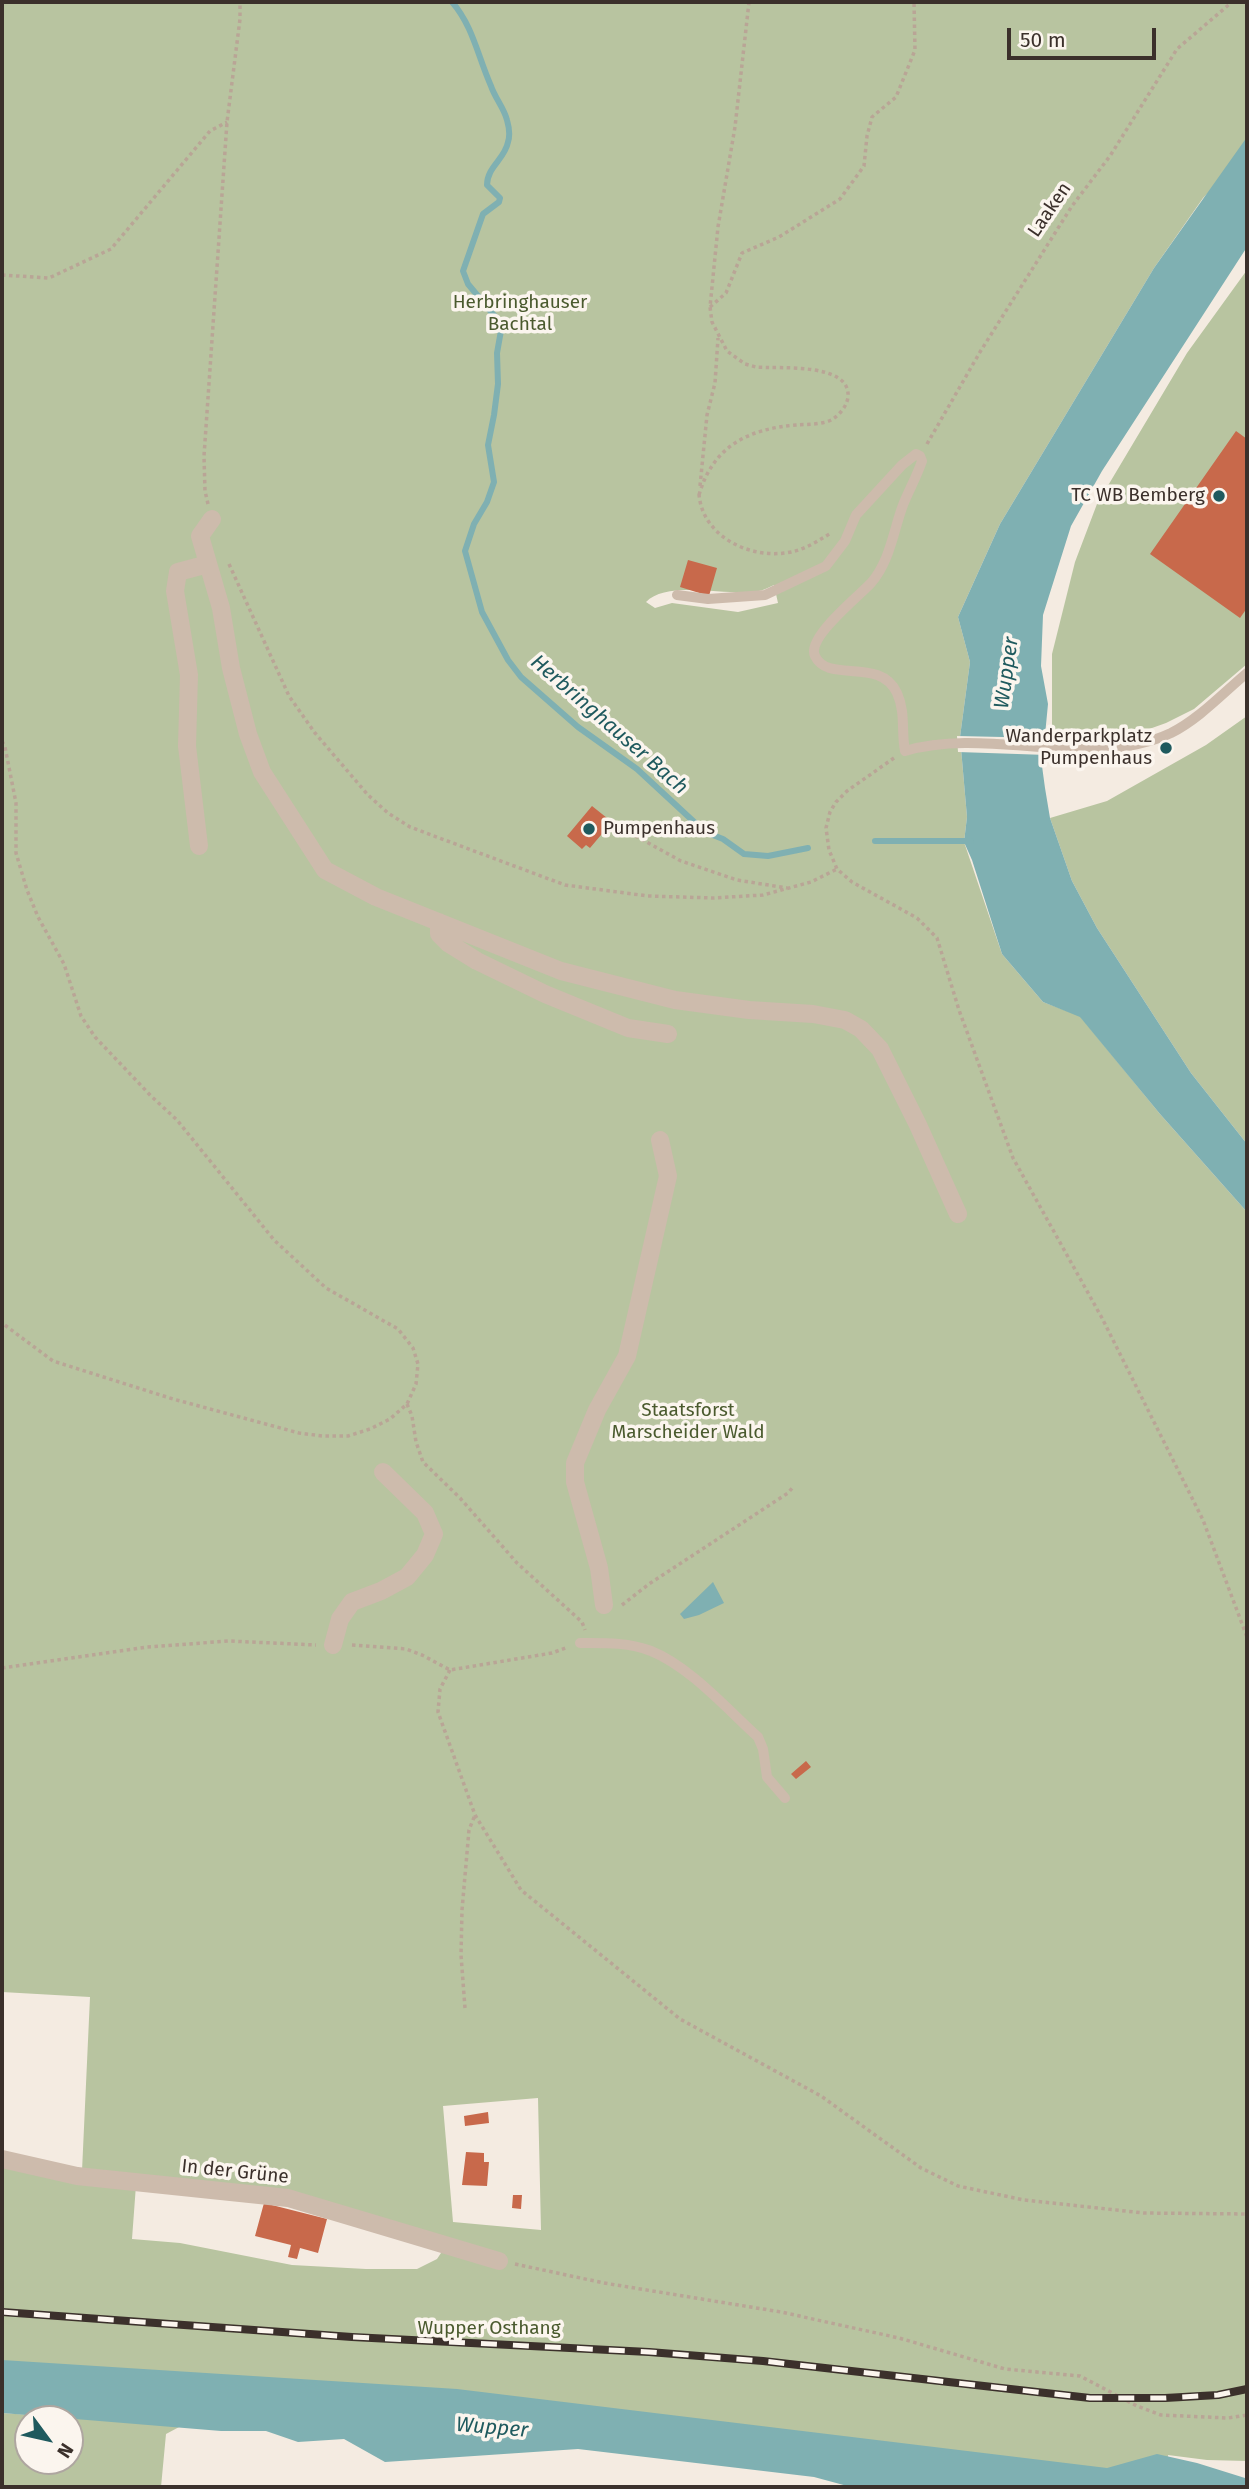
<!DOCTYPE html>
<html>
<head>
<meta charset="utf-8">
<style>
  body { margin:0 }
  #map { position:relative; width:1249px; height:2489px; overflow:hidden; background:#f4ebe1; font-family:"Fira Sans",sans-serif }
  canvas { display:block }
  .frame { position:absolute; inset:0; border:4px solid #3b302b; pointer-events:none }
  .north { position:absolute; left:14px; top:2405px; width:70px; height:70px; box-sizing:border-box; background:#fbf5ee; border:2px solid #aea6a0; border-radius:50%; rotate:123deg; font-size:19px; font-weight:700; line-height:28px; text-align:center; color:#3b302b }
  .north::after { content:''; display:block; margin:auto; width:24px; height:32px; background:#1f5a5e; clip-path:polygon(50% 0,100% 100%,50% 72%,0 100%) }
  .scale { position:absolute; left:1007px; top:28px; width:149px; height:32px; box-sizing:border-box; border:4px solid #3b302b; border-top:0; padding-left:9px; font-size:21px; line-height:24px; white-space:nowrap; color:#3b302b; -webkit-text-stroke:5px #fbf5ee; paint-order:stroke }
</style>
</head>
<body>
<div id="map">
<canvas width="1249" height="2489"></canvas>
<div class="frame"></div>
<div class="north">N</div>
<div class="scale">50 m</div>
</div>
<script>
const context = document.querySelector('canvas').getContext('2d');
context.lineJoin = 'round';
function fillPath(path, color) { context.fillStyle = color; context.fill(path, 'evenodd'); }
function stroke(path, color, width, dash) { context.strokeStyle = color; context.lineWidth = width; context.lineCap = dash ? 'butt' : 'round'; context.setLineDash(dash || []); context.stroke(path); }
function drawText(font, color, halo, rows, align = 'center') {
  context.font = font + ' "Fira Sans",sans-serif'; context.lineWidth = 7; context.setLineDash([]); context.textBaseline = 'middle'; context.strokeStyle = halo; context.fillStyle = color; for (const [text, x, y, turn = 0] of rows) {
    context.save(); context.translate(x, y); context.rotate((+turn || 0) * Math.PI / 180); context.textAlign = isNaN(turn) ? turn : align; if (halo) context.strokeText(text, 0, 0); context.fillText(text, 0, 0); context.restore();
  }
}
fillPath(new Path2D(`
  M 2,2 L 1247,2 L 1247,153 L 1203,198 L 1154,268 L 1000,524 L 958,617 L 970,662 L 960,737 L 967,817 L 964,842 L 1002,954 L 1043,1002 L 1080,1016 L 1160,1114 L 1247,1212 L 1247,2461 L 1207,2460 L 1168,2455 L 1171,2487 L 2,2379 L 2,2153 L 82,2171 L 90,1997 L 2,1992 ZM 774,585 L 778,603 L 738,612 L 672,603 L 655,608 L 646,602 C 667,579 730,597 759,591 C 764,590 769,587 774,585 ZM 538,2098 L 541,2230 L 453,2222 L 443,2106 ZM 136,2185 L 286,2198 L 445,2247 L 437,2259 L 417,2269 L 366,2269 L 292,2265 L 180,2243 L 132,2239 Z
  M 1247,270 L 1247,664 L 1194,709 L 1166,723 L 1124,738 L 1052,732 L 1052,654 L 1075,562 L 1097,504 L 1187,353 Z
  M 1247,716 L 1247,1144 L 1191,1073 L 1097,928 L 1072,881 L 1050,818 L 1107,801 L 1206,745 Z
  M 2,2413 L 181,2426 L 166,2434 L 161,2487 L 2,2487 ZM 28,2419 L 70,2419 L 70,2461 L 28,2461 Z`), '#b8c4a0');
fillPath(new Path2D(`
  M 1247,137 L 1247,247 L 1102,471 L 1071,526 L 1043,615 L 1041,666 L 1048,704 L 1042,766 L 1045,788 L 1050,818 L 1072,881 L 1097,928 L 1191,1073 L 1247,1144 L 1247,1212 L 1160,1114 L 1080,1017 L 1043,1002 L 1002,954 L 972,860 L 964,842 L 967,817 L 960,737 L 970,662 L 958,617 L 1000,524 L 1154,268 Z
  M 713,1582 L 724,1603 L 699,1615 L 684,1619 L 680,1614 Z
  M 2,2360 L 457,2389 L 1107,2468 L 1157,2454 L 1197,2463 L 1245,2478 L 1247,2479 L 1247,2487 L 851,2487 L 814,2477 L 578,2449 L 385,2462 L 344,2439 L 298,2442 L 266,2431 L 221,2431 L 2,2413 Z`), '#7fb0b2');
fillPath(new Path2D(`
  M 957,736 L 1048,738 L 1047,755 L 958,752 Z`), '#f4ebe1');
stroke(new Path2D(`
  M 452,2 C 473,26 478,57 491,86 C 495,98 504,108 507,120 C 509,127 510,136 508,142 C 505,159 487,167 487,185 L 500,198 L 499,202 L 483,214 L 463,271 L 468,284 L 502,325 L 497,353 L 498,384 L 494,415 L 488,445 L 494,482 L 487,502 L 474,524 L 465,551 L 482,612 L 508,660 L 521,677 L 578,727 L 637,769 L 705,832 L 723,839 L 744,854 L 768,856 L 808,848
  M 875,841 L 971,841`), '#7fb0b2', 6);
fillPath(new Path2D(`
  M 1236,431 L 1247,439 L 1247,608 L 1240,618 L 1150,554 Z
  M 688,560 L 717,568 L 709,596 L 680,587 Z
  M 592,806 L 612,822 L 590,848 L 586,845 L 582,849 L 567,836 Z
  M 806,1761 L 811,1767 L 796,1779 L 791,1774 Z
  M 488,2112 L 489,2123 L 465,2126 L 464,2116 Z
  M 466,2152 L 484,2153 L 484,2162 L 489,2162 L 487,2186 L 462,2185 Z
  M 513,2195 L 522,2195 L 521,2209 L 512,2208 Z
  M 264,2203 L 327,2219 L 318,2253 L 300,2248 L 297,2259 L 288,2257 L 291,2245 L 255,2236 Z`), '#c8694b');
stroke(new Path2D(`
  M 2,275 L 49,278 L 111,249 L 210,131 L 227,122
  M 710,307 L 726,293 L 742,253 L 779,237 L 840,199 L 864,166 L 867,136 L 872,117 L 896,97 L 915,50 L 914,2
  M 927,444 L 980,352 L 1072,206 L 1110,156 L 1177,49 L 1232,2
  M 700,486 L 707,415 L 715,383 L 718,338
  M 699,494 C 702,535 747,558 785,553 C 803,551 816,542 831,533
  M 699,495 C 713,446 748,429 796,425 C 807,424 823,425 833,419 C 840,414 847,406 848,397 C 851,362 779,369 756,367 L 745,364 L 727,351 L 712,322 L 710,307 L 718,227 L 735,127 L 749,2
  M 208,504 L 205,491 L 204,456 L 227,122 L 240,19 L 240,2
  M 229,564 L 289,696 L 315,733 L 368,795 L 388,813 L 410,827 L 565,885 L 648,896 L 713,898 L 763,895 L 811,882 L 837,869
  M 2,741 L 5,747 L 16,803 L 16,853 L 27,890 L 38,917 L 64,964 L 81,1016 L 95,1037 L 151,1096 L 177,1120 L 274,1240 L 326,1288 L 398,1329 L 413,1348 L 418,1364 L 416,1384 L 407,1404 L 390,1419 L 370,1429 L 348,1436 L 322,1436 L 299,1433 L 173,1399 L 53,1361 L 2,1323
  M 894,758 L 847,791 L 836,802 L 830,812 L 826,828 L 829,850 L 837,869 L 852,882 L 917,918 L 937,938 L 959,1010 L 1013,1158 L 1102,1318 L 1203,1520 L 1247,1637
  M 623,829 L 681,861 L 737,880 L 787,888
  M 407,1404 L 412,1416 L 416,1442 L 423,1462 L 460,1498 L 517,1563 L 582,1622 L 585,1630
  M 622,1605 L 649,1584 L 788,1493 L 793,1487
  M 352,1645 L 406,1649 L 422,1655 L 450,1670 L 552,1653 L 568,1647
  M 2,1668 L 147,1647 L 229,1641 L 316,1645
  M 450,1670 L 440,1689 L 438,1712 L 475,1815 L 521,1890 L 680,2019 L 821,2096 L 921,2168 L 958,2186 L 1024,2200 L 1144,2213 L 1247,2214
  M 465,2008 L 461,1955 L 462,1910 L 469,1830 L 475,1815
  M 515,2264 L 604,2283 L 781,2312 L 899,2338 L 1005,2369 L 1080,2376 L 1137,2406 L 1161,2415 L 1228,2418 L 1247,2415`), '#b9a596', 3.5, [3.5, 3.5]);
stroke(new Path2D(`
  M 677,595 L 708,599 L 765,595 L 826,566 L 845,541 L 856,515 L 902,465 L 916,454 L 920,456 L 922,461 C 917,476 909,490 903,505 C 893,532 890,561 871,583 C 858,597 806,638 815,656 C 828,684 880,656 897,693 C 906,713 901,731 905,751 C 989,726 1090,771 1171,733 C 1199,719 1223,693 1247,673
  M 580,1643 C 603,1643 628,1642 651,1651 C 689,1666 727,1709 758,1737 L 763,1749 L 767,1777 L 785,1798`), '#cdbbac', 10);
stroke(new Path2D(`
  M 212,519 L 200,536 L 221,608 L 231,668 L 248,734 L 262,772 L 325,870 L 376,897 L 561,971 L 675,1000 L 749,1010 L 813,1014 L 845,1020 L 861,1029 L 880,1049 L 918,1125 L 958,1214
  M 199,846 L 187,746 L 189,675 L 175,591 L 178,572 L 208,564
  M 439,922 L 439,934 L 448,943 L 477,961 L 545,994 L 628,1028 L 668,1034
  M 604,1605 L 599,1568 L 575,1482 L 575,1463 L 597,1410 L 627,1356 L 668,1176 L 660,1140
  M 333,1645 L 340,1619 L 352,1602 L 381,1591 L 407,1577 L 425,1555 L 434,1534 L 425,1513 L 383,1472
  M 2,2159 L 77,2176 L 288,2198 L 499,2261`), '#cdbbac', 18);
const rail = new Path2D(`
  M 2,2312 L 352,2337 L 649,2352 L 763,2361 L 1090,2398 L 1165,2398 L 1218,2395 L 1247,2389`);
stroke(rail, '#3b302b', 8);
stroke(rail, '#fbf5ee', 5, [16]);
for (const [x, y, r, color] of [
  [1219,496,7,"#1f5a5e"],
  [1166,748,7,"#1f5a5e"],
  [589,829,7,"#1f5a5e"]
]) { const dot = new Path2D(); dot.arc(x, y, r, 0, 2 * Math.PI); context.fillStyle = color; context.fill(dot); stroke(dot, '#fbf5ee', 2.5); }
drawText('19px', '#3b302b', '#fbf5ee', [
  ["Laaken",1050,210,-56],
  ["In der Grüne",235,2172,6]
]);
drawText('19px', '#4a5a2e', '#fbf5ee', [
  ["Herbringhauser",520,303],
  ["Bachtal",520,325],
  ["Staatsforst",688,1411],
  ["Marscheider Wald",688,1433],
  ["Wupper Osthang",489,2329]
]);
drawText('19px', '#3b302b', '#fbf5ee', [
  ["TC WB Bemberg",1205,496],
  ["Wanderparkplatz",1152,737],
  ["Pumpenhaus",1152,759],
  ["Pumpenhaus",603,829,"left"]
], 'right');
drawText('italic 21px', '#1f5a5e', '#fbf5ee', [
  ["Wupper",1007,673,-82],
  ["Herbringhauser Bach",609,725,41],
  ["Wupper",492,2428,5]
]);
</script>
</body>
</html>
